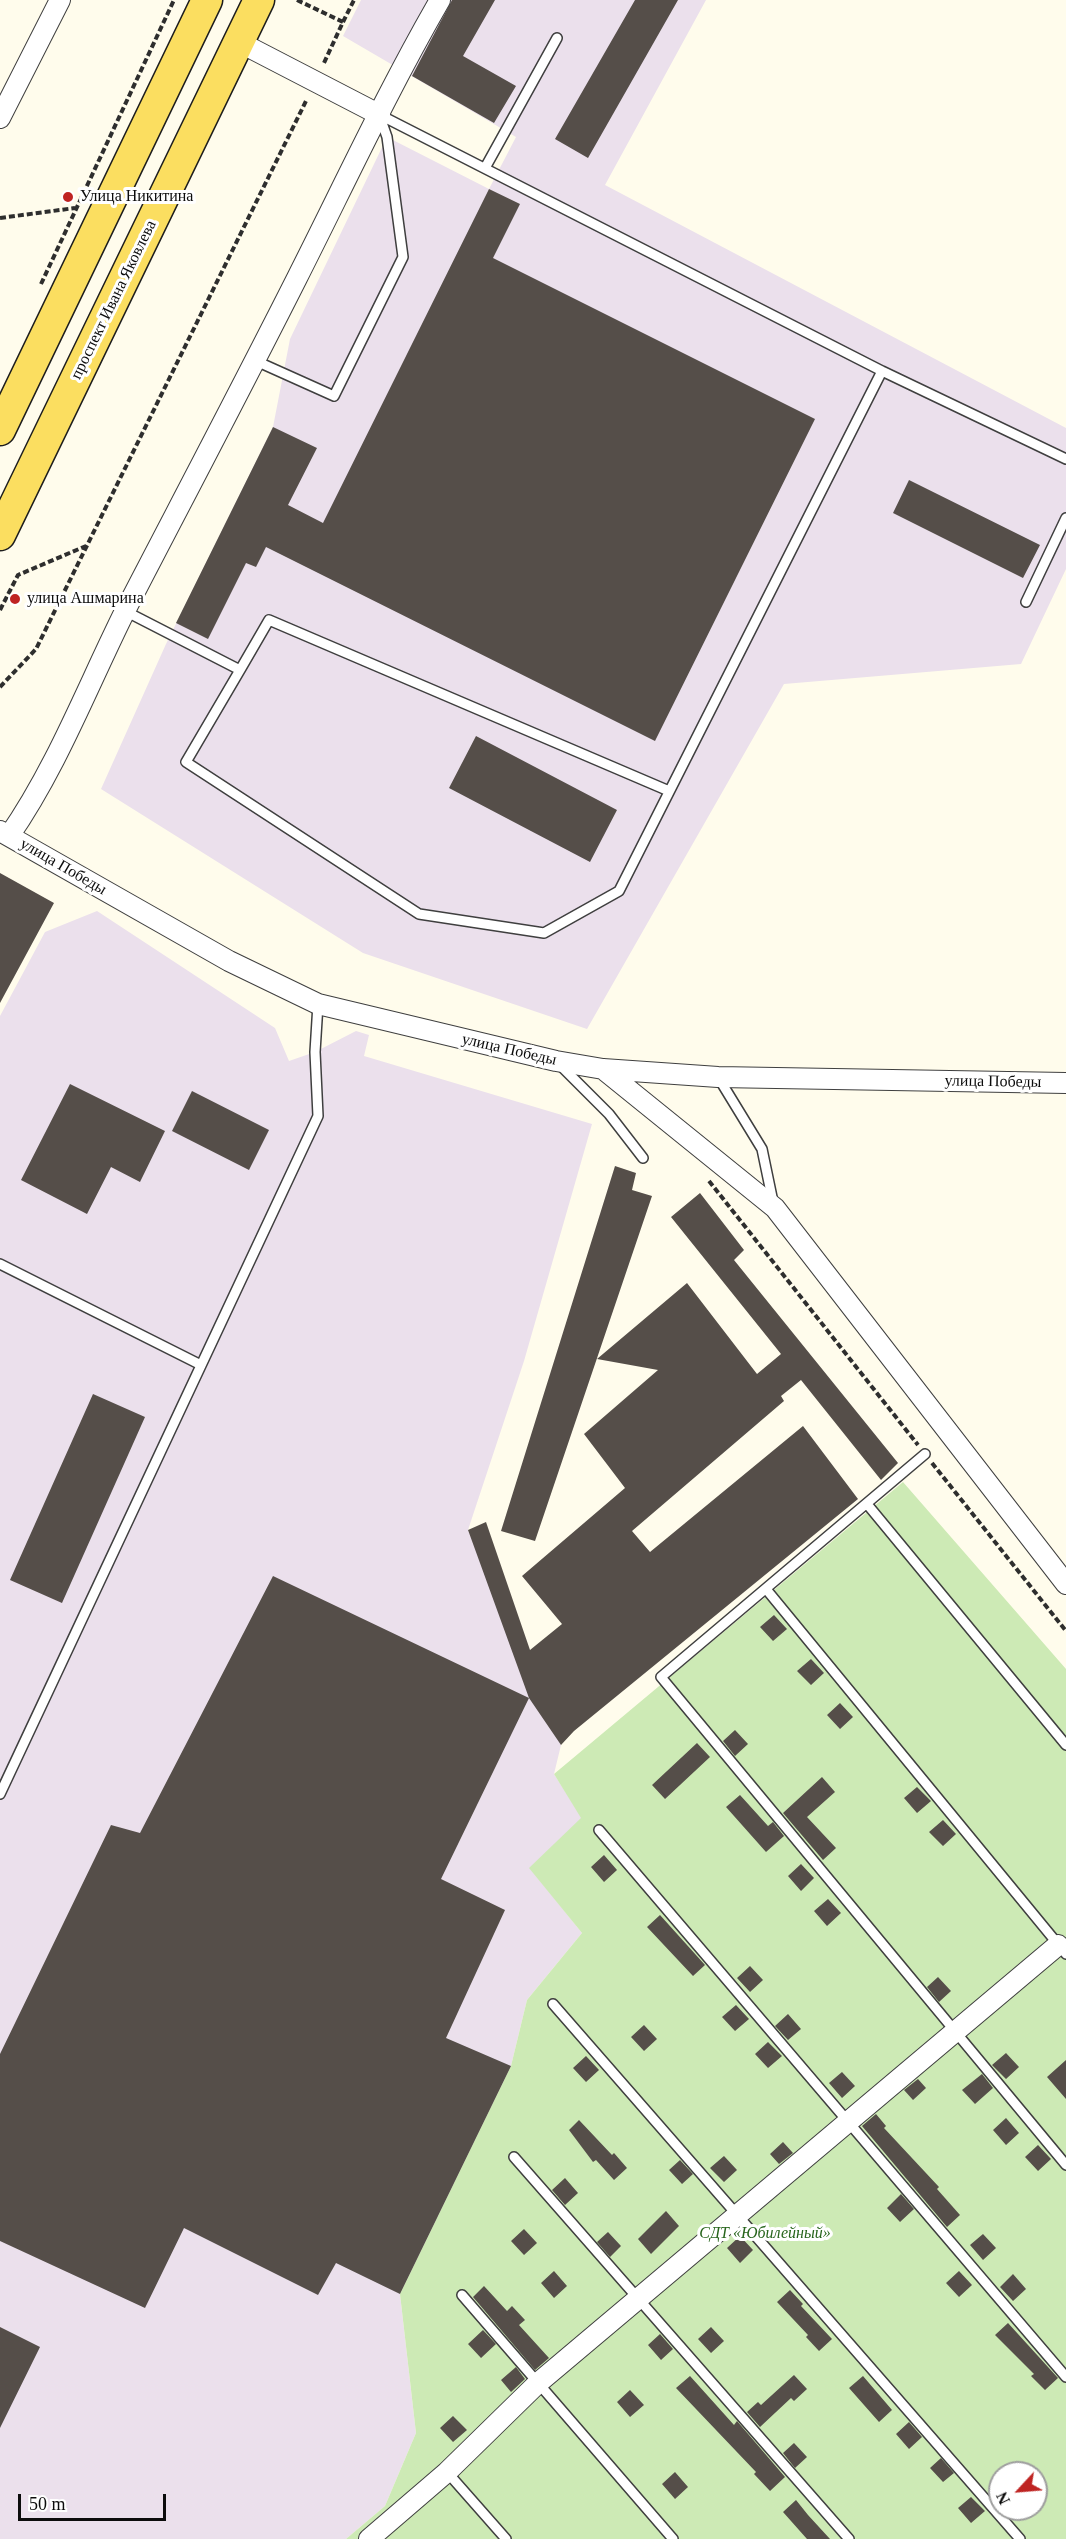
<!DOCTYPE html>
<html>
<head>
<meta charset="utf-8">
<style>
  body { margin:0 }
  #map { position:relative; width:1066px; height:2539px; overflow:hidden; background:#fffcec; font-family:Georgia,serif }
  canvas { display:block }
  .north { position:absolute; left:988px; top:2461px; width:60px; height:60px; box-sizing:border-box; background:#fff; border:2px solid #9e9e9e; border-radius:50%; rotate:244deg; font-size:16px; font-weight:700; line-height:24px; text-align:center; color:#0c0c0c }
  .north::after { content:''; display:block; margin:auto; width:21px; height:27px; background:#bf2422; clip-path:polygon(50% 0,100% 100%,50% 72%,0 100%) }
  .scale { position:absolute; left:18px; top:2494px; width:148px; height:27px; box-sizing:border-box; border:3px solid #0c0c0c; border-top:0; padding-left:8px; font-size:18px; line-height:21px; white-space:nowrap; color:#0c0c0c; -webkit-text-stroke:4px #fff; paint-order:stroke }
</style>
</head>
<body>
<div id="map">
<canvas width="1066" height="2539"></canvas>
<div class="north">N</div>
<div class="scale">50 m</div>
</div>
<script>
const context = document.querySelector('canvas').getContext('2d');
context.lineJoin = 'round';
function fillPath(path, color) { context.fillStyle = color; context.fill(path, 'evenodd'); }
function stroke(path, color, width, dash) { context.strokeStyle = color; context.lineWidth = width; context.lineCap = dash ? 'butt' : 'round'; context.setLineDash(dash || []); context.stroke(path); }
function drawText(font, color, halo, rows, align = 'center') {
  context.font = font + ' Georgia,serif'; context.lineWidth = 6; context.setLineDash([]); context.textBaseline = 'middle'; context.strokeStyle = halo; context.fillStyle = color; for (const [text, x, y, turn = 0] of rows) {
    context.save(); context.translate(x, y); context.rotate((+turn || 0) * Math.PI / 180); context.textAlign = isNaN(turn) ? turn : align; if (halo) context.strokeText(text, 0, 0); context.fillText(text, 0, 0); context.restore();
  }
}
fillPath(new Path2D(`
  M 361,0 L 706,0 L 605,185 L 1066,428 L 1066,569 L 1021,664 L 784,684 L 587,1029 L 363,953 L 101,789 L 166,644 L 273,427 L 290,339 L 387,137 L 489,189 L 516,137 L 343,36 Z
  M 97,911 L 275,1028 L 289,1061 L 315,1052 L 356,1031 L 369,1035 L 364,1056 L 592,1124 L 524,1361 L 468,1530 L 561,1745 L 554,1774 L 582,1818 L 530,1868 L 582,1933 L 527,2000 L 511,2066 L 400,2294 L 416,2433 L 385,2506 L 346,2539 L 0,2539 L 0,1016 L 45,932 Z`), '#ebe0ec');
fillPath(new Path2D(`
  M 903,1482 L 1066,1669 L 1066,2539 L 346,2539 L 385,2506 L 416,2433 L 400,2294 L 511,2066 L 527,2000 L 582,1933 L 529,1868 L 581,1818 L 554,1774 ZM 1000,2473 L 1036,2473 L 1036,2509 L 1000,2509 Z`), '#cdeab5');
fillPath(new Path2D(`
  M 452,0 L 495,0 L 463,56 L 516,86 L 494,123 L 412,76 Z
  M 635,0 L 678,0 L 588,158 L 555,139 Z
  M 489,189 L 520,204 L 493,258 L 815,419 L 655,741 L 266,547 L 256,567 L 246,563 L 208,639 L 176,623 L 273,427 L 317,448 L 288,505 L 323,523 Z
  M 909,480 L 1040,545 L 1023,578 L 893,513 Z
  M 476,736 L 617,810 L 590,862 L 449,788 Z
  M 0,873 L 54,903 L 0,1003 Z
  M 70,1084 L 165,1131 L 140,1182 L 111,1167 L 87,1214 L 21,1180 Z
  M 192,1091 L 269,1130 L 249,1170 L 172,1131 Z
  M 615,1166 L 636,1173 L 632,1190 L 652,1196 L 535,1541 L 501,1531 Z
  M 700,1193 L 744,1250 L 734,1260 L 898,1463 L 881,1480 L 801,1380 L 781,1396 L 784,1401 L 632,1531 L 650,1552 L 803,1426 L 858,1499 L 574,1731 L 561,1745 L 529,1698 L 468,1530 L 486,1522 L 530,1650 L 562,1624 L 522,1576 L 625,1488 L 584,1434 L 658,1370 L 597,1359 L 687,1283 L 757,1374 L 781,1354 L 671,1217 Z
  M 93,1394 L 145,1417 L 62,1603 L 10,1580 Z
  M 273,1576 L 529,1698 L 441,1879 L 505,1910 L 446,2038 L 511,2066 L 400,2294 L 336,2263 L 318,2295 L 184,2228 L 145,2308 L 0,2241 L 0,2054 L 111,1825 L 140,1833 Z
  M 774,1615 L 787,1629 L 773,1641 L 760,1627 Z
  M 811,1659 L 824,1673 L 811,1685 L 797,1671 Z
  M 840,1703 L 853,1717 L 840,1729 L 827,1715 Z
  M 735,1730 L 748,1744 L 735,1756 L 723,1741 Z
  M 697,1743 L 710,1757 L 665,1799 L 652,1785 Z
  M 822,1777 L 835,1792 L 807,1817 L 836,1848 L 823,1860 L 783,1813 Z
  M 917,1787 L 931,1801 L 917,1813 L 904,1798 Z
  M 740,1795 L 768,1826 L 773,1822 L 784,1836 L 766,1852 L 726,1807 Z
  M 943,1820 L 956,1834 L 943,1846 L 929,1832 Z
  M 604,1855 L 617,1870 L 604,1882 L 591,1867 Z
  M 801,1864 L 814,1878 L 801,1891 L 788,1876 Z
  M 828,1899 L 841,1913 L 827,1926 L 814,1911 Z
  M 660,1915 L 705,1965 L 693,1976 L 647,1927 Z
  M 750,1966 L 763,1980 L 750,1992 L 737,1978 Z
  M 938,1977 L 951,1991 L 939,2002 L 927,1987 Z
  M 736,2005 L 749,2019 L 735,2031 L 722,2017 Z
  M 788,2014 L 801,2029 L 788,2040 L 775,2026 Z
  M 644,2025 L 657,2039 L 644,2051 L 631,2037 Z
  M 768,2042 L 782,2056 L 768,2068 L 755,2054 Z
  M 1006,2053 L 1019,2067 L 1006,2079 L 992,2065 Z
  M 586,2056 L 599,2070 L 586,2082 L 573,2068 Z
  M 1066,2060 L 1066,2099 L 1047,2077 Z
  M 842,2072 L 855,2086 L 842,2098 L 829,2083 Z
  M 982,2074 L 993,2088 L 975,2104 L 962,2090 Z
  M 918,2079 L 926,2088 L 913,2100 L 904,2090 Z
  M 876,2114 L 886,2126 L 884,2128 L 939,2187 L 937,2189 L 960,2215 L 947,2227 L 862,2126 Z
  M 1006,2118 L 1019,2133 L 1006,2145 L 993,2130 Z
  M 579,2120 L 612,2155 L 614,2153 L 627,2168 L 614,2180 L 596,2160 L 593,2162 L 569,2130 Z
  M 783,2142 L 793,2153 L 779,2164 L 770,2154 Z
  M 1038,2145 L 1051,2159 L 1038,2171 L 1025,2157 Z
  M 724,2156 L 737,2170 L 724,2182 L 710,2168 Z
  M 680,2160 L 693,2174 L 682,2184 L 669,2170 Z
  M 565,2178 L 578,2193 L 565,2205 L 552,2190 Z
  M 901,2194 L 914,2209 L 900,2222 L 887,2208 Z
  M 666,2211 L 679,2226 L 651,2254 L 638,2239 Z
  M 524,2229 L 537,2243 L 524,2255 L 511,2241 Z
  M 608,2232 L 621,2246 L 610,2257 L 597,2242 Z
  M 983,2234 L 996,2248 L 983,2260 L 970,2245 Z
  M 740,2236 L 753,2250 L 740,2263 L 727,2248 Z
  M 554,2271 L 567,2286 L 554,2298 L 541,2283 Z
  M 959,2271 L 972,2285 L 959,2297 L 946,2283 Z
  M 1013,2274 L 1026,2289 L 1013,2301 L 1000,2287 Z
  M 484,2286 L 507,2311 L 512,2306 L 525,2320 L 519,2325 L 549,2358 L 535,2370 L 473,2297 Z
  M 790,2290 L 803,2304 L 801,2306 L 832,2339 L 819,2351 L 806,2337 L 808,2335 L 777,2302 Z
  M 1008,2323 L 1058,2378 L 1045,2390 L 1031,2376 L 1034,2374 L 995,2335 Z
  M 0,2327 L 40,2347 L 0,2428 Z
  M 711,2327 L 724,2341 L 711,2353 L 698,2339 Z
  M 483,2330 L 496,2344 L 481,2358 L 468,2344 Z
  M 660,2334 L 673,2349 L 661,2360 L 648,2345 Z
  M 516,2367 L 525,2379 L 511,2392 L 501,2380 Z
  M 794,2375 L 807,2389 L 794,2401 L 791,2398 L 760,2427 L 747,2412 L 758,2402 L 761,2405 Z
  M 690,2376 L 734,2425 L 737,2421 L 785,2477 L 770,2491 L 754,2474 L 756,2472 L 676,2388 Z
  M 863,2376 L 892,2410 L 879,2422 L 849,2388 Z
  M 630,2390 L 644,2405 L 630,2417 L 617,2402 Z
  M 453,2416 L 467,2430 L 453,2442 L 440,2428 Z
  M 909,2422 L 922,2437 L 909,2449 L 896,2434 Z
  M 794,2443 L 807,2457 L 795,2468 L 783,2453 Z
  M 941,2458 L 954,2473 L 943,2482 L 930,2468 Z
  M 675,2472 L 688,2487 L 675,2499 L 662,2484 Z
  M 971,2497 L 985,2511 L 971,2523 L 958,2508 Z
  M 796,2500 L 808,2515 L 830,2539 L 807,2539 L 783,2512 Z`), '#554e49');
const service = new Path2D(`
  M 380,115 L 882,371 L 1066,459
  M 485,168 L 557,38
  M 256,361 L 334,396 L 403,257 L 387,137 L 380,117
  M 1026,602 L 1066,518
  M 125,611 L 240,670 L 269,620 L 669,791
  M 240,670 L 186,762 L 419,914 L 544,933 L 619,891 L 882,371
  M 560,1065 L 609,1114 L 643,1158
  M 718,1077 L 762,1149 L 773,1202
  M 0,1264 L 201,1365
  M 925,1454 L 661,1677 L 1066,2165
  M 867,1504 L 1066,1745
  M 766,1589 L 1066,1954
  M 0,1794 L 318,1116 L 315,1052 L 318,1004
  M 599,1830 L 1066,2377
  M 553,2004 L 1020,2539
  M 514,2157 L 849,2539
  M 462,2295 L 673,2539
  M 447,2472 L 506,2539`);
const minor = new Path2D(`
  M 239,42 L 380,115
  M 0,118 L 60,0
  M 0,831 L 229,961 L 318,1004 L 556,1061 L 603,1069 L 718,1077 L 1066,1083
  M 9,836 C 57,767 88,685 126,609 C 183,499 241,389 297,278 C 344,185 388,90 440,0
  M 603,1069 L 775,1208 L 1066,1584
  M 369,2539 L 447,2472 L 538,2383 L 1058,1945`);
const primary = new Path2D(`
  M 0,430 L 207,0
  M 0,535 L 259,0`);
stroke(service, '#3f3f3f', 12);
stroke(minor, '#3f3f3f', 22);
stroke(primary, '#1d1d1d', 33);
stroke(new Path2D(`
  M 297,0 L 343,22 L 323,65
  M 343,22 L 354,0
  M 0,218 L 75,208
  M 41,284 L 174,0
  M 0,610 L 18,575 L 86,546
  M 0,687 L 36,649 L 307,99
  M 709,1181 L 918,1445
  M 932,1463 L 1066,1631`), '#2e2e2e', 4, [6, 3]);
stroke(service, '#fff', 9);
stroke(minor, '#fff', 20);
stroke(primary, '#fbde60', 30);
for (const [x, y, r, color] of [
  [68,197,6,"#bf2422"],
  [15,599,6,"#bf2422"]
]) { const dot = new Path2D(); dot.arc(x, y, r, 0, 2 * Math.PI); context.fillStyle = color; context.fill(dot); stroke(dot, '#fff', 2); }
drawText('16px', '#0c0c0c', '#fff', [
  ["Улица Никитина",80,197],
  ["улица Ашмарина",27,599]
], 'left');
drawText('16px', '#0c0c0c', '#fff', [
  ["проспект Ивана Яковлева",114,300,-64],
  ["улица Победы",63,867,30],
  ["улица Победы",509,1050,13],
  ["улица Победы",993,1082,1]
]);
drawText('italic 16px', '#27651c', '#fff', [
  ["СДТ «Юбилейный»",765,2234]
]);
</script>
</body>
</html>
